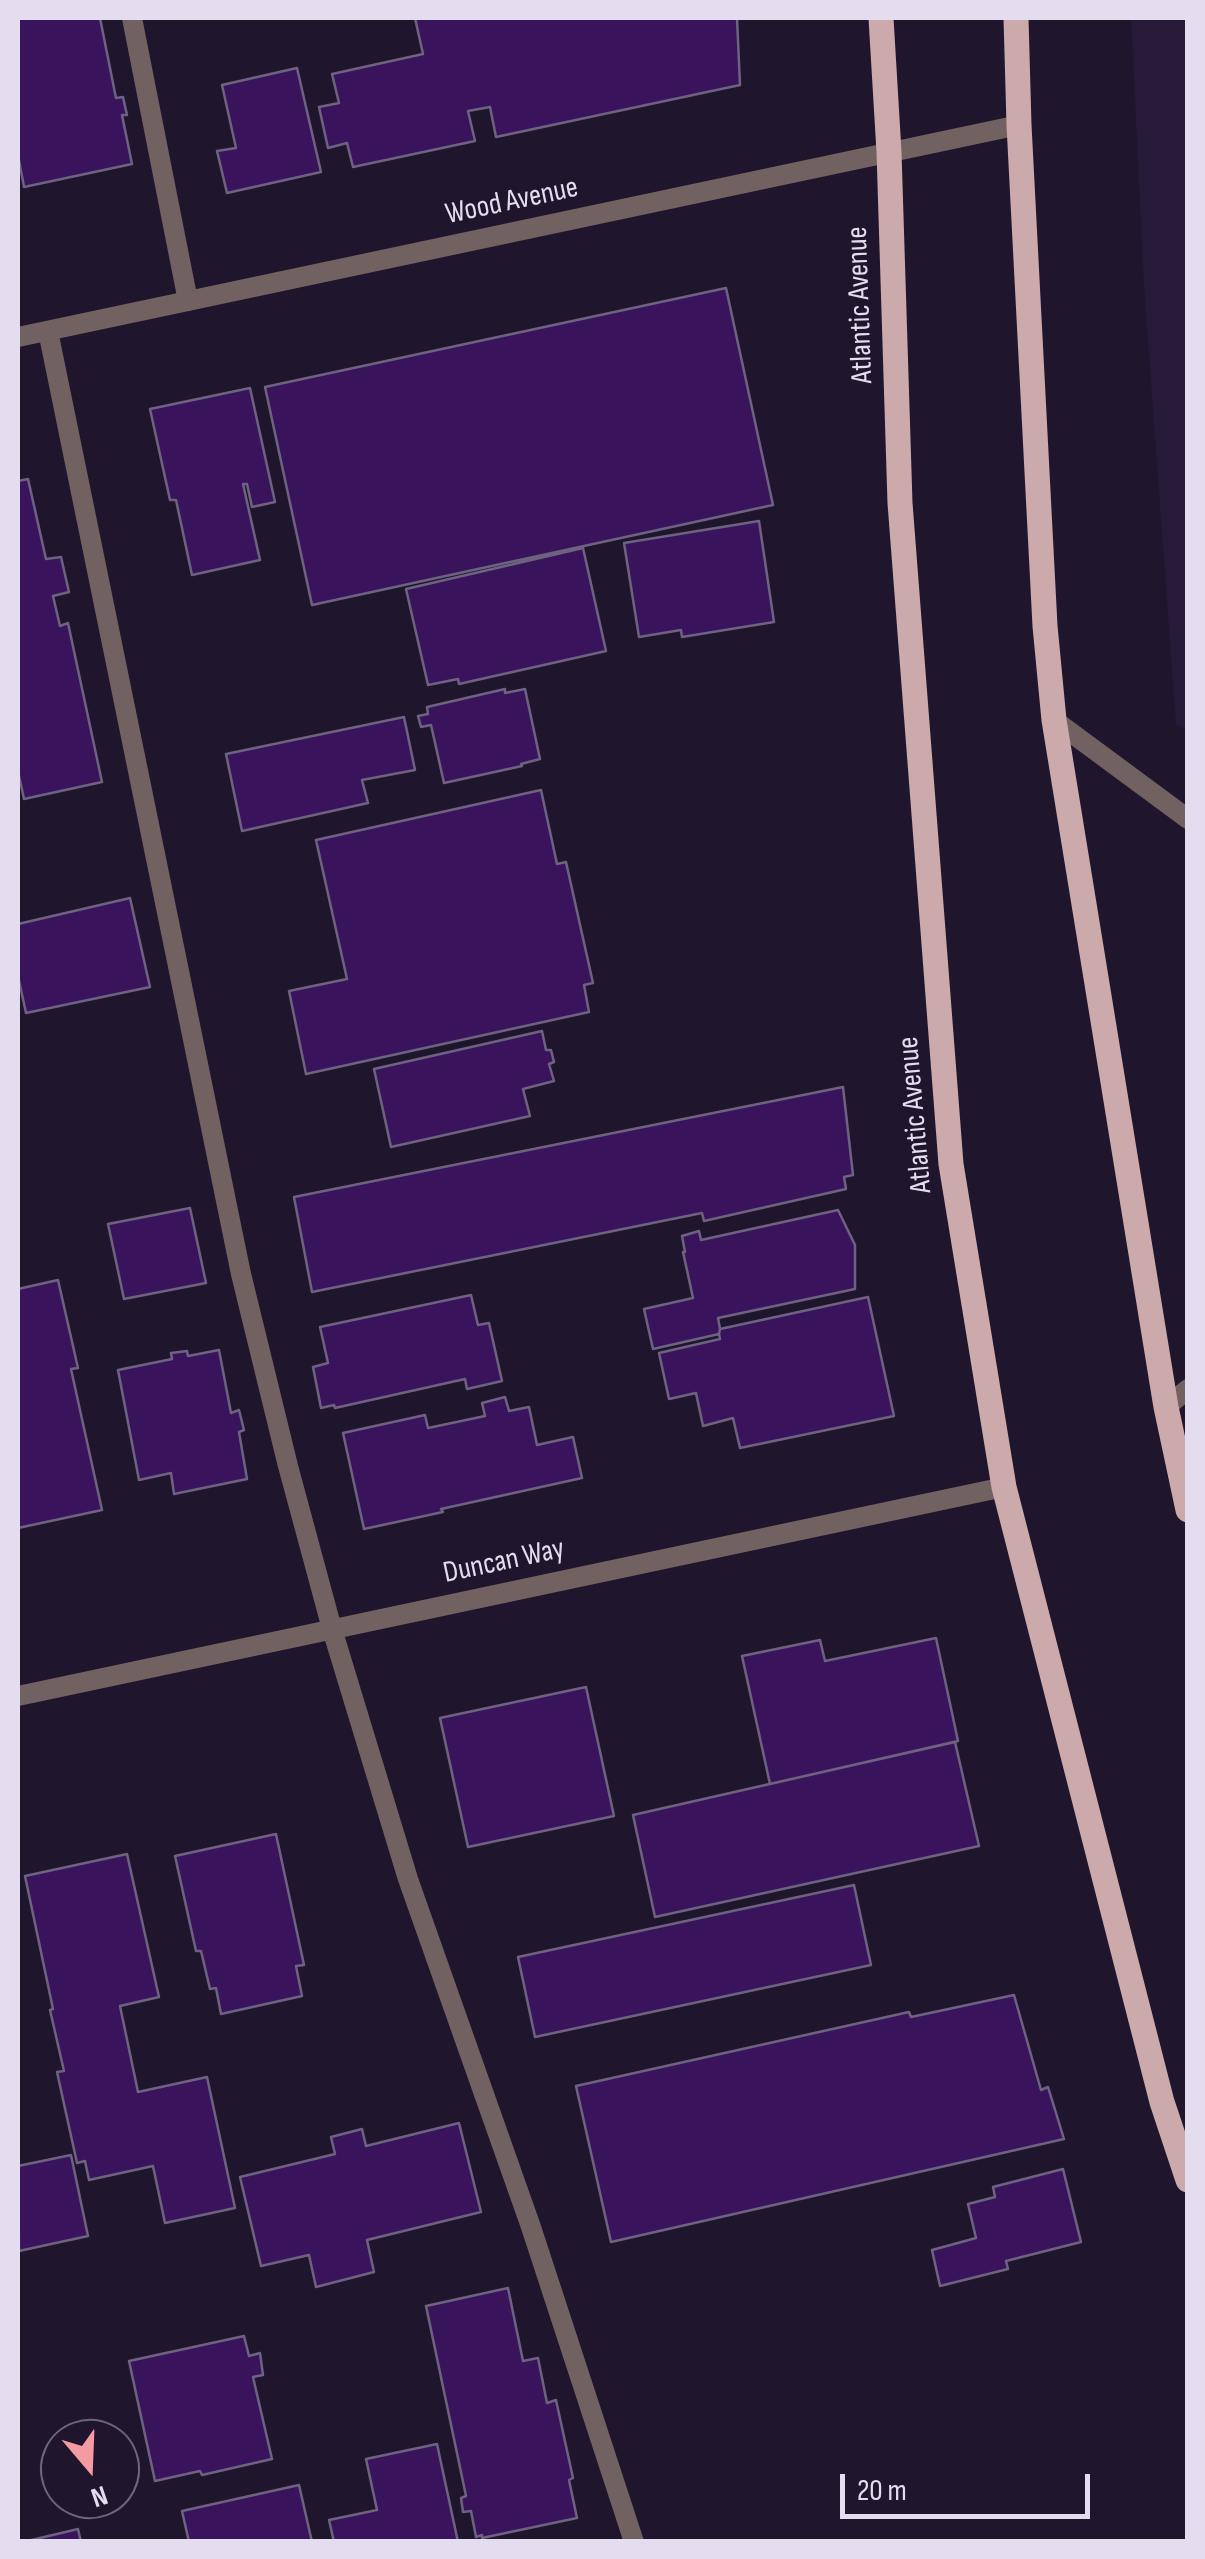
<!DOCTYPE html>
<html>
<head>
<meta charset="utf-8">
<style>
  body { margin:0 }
  #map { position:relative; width:1205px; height:2559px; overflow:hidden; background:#1f152d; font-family:"Sofia Sans Condensed",sans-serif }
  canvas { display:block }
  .frame { position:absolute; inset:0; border:20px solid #e4ddef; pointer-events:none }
  .north { position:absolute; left:40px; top:2419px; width:100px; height:100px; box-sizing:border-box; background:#1f152d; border:2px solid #6e657b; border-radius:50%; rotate:161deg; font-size:28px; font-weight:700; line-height:40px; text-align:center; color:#e4ddef }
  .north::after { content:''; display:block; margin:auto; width:35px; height:45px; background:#f49aa3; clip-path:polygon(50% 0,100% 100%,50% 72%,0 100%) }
  .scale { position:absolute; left:840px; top:2474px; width:250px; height:45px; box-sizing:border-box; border:5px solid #e4ddef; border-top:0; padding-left:12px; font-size:30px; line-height:35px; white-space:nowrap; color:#e4ddef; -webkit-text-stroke:8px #1f152d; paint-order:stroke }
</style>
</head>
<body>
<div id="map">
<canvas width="1205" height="2559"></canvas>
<div class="frame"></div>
<div class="north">N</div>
<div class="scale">20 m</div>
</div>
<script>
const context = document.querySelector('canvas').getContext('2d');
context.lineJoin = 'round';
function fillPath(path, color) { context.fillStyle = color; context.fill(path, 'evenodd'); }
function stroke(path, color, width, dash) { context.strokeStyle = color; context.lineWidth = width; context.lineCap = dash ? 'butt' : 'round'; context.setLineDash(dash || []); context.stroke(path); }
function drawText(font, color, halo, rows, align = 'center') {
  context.font = font + ' "Sofia Sans Condensed",sans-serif'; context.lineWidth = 9; context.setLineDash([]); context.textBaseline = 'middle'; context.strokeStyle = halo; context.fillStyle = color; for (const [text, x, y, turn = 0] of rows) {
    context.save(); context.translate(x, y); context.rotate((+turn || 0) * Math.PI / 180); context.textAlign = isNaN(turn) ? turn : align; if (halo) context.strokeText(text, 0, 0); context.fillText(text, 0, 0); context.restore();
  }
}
fillPath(new Path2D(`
  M 1131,18 L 1187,18 L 1187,730 L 1176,725 L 1144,286 Z`), '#271a39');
const building = new Path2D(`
  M 18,18 L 100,18 L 116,98 L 123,97 L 127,115 L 122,115 L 132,164 L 24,187 L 18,155 Z
  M 415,18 L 737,18 L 740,85 L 496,137 L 490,107 L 468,111 L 475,141 L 353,167 L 347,143 L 328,148 L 319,107 L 339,103 L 332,74 L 423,54 Z
  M 297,68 L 321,172 L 227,193 L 217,151 L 236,148 L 222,85 Z
  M 726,288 L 773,505 L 312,605 L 265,387 Z
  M 250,388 L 275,502 L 252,507 L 247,484 L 243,484 L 260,560 L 192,575 L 176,500 L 170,500 L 150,409 Z
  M 28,479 L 46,559 L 61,557 L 69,592 L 53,596 L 60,626 L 68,623 L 102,782 L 24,799 L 18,771 L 18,481 Z
  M 759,521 L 774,622 L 682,637 L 681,630 L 639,637 L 624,543 Z
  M 583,548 L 606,651 L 459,684 L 458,679 L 428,685 L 406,589 Z
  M 505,689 L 505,693 L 525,689 L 540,759 L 521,764 L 522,766 L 444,783 L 431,725 L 421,727 L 418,716 L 428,714 L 427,707 Z
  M 404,717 L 415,770 L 362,780 L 368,803 L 242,831 L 226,754 Z
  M 541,790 L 557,864 L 566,862 L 593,983 L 584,985 L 589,1012 L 306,1074 L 289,991 L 347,979 L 316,840 Z
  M 130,898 L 150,987 L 26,1013 L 18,976 L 18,924 Z
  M 542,1031 L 546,1050 L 551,1050 L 554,1062 L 549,1064 L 554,1081 L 523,1089 L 530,1116 L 391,1147 L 374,1069 Z
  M 843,1087 L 853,1175 L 844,1177 L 846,1189 L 704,1221 L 702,1213 L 312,1292 L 294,1197 Z
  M 190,1208 L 206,1283 L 124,1299 L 108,1224 Z
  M 838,1210 L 855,1245 L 855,1289 L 718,1318 L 720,1329 L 719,1334 L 653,1349 L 644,1309 L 693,1298 L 683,1252 L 685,1252 L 682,1236 L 699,1231 L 701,1240 Z
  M 58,1280 L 78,1368 L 71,1369 L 102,1510 L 18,1528 L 18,1289 Z
  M 471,1295 L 478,1325 L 489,1323 L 502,1381 L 467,1389 L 465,1379 L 335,1408 L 334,1405 L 321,1408 L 313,1367 L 328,1363 L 320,1327 Z
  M 868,1297 L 894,1416 L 740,1448 L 733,1418 L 703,1426 L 696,1393 L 669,1399 L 659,1353 L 720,1339 L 719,1334 L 720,1329 Z
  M 219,1350 L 231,1413 L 239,1410 L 244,1430 L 239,1432 L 247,1479 L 174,1494 L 171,1473 L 139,1480 L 118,1370 L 172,1359 L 171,1353 L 187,1351 L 188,1356 Z
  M 505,1397 L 509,1411 L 529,1407 L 537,1445 L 573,1437 L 582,1478 L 441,1509 L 443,1512 L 364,1529 L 343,1433 L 425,1415 L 428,1428 L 485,1416 L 482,1403 Z
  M 936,1638 L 958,1741 L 770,1784 L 742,1656 L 820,1640 L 825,1661 Z
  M 586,1687 L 614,1816 L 468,1847 L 440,1718 Z
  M 955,1742 L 979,1846 L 655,1917 L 633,1815 Z
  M 276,1834 L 304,1965 L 296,1966 L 302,1996 L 221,2014 L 216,1988 L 210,1989 L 201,1951 L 196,1951 L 175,1856 Z
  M 127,1854 L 159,1997 L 120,2006 L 138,2092 L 207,2077 L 235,2208 L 165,2223 L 153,2166 L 89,2180 L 85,2161 L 77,2163 L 57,2072 L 64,2071 L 50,2010 L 53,2009 L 25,1876 Z
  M 854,1885 L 871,1965 L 535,2037 L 518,1957 Z
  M 1014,1995 L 1041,2090 L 1048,2087 L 1064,2139 L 611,2242 L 576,2086 L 909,2012 L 911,2017 Z
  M 459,2123 L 481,2212 L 367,2240 L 374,2272 L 316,2287 L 309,2255 L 261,2266 L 240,2177 L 335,2154 L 331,2137 L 362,2129 L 366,2146 Z
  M 71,2155 L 88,2236 L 19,2251 L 18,2166 Z
  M 1063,2169 L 1081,2242 L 1006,2261 L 1008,2269 L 940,2286 L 932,2250 L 976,2238 L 968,2204 L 995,2197 L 993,2187 Z
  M 508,2288 L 523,2361 L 538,2358 L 547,2403 L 556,2400 L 573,2478 L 569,2480 L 577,2518 L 482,2538 L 482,2535 L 476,2537 L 471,2511 L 463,2512 L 461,2498 L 466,2496 L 426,2306 Z
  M 244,2336 L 249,2356 L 260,2353 L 263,2375 L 253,2377 L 272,2459 L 202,2475 L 200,2471 L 155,2481 L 129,2361 Z
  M 437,2444 L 458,2542 L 334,2542 L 329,2520 L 377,2510 L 366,2459 Z
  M 299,2485 L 312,2542 L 189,2542 L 182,2511 Z
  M 78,2529 L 81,2542 L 23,2542 Z`);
fillPath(building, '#39145d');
stroke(building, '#6d6280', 2.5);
stroke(new Path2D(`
  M 132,18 L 188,301
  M 48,331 L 241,1274 L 288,1466 L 332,1629 L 408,1879 L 531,2227 L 634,2542
  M 1054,720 L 1188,819
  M 1166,1407 L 1188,1389`), '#726161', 20);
stroke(new Path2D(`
  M 18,337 L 1019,125
  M 18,1696 L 1004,1487`), '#726161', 20);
stroke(new Path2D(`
  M 881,18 L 889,152 L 900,503 L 951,1164 L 1004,1487 L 1162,2102 L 1188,2180
  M 1016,18 L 1019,125 L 1045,626 L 1054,720 L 1166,1407 L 1188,1510`), '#cca9aa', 25);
drawText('30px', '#e4ddef', '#1f152d', [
  ["Wood Avenue",512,202,-12],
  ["Atlantic Avenue",861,305,-92],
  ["Atlantic Avenue",916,1115,-95],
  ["Duncan Way",504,1562,-12]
]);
</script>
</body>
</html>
